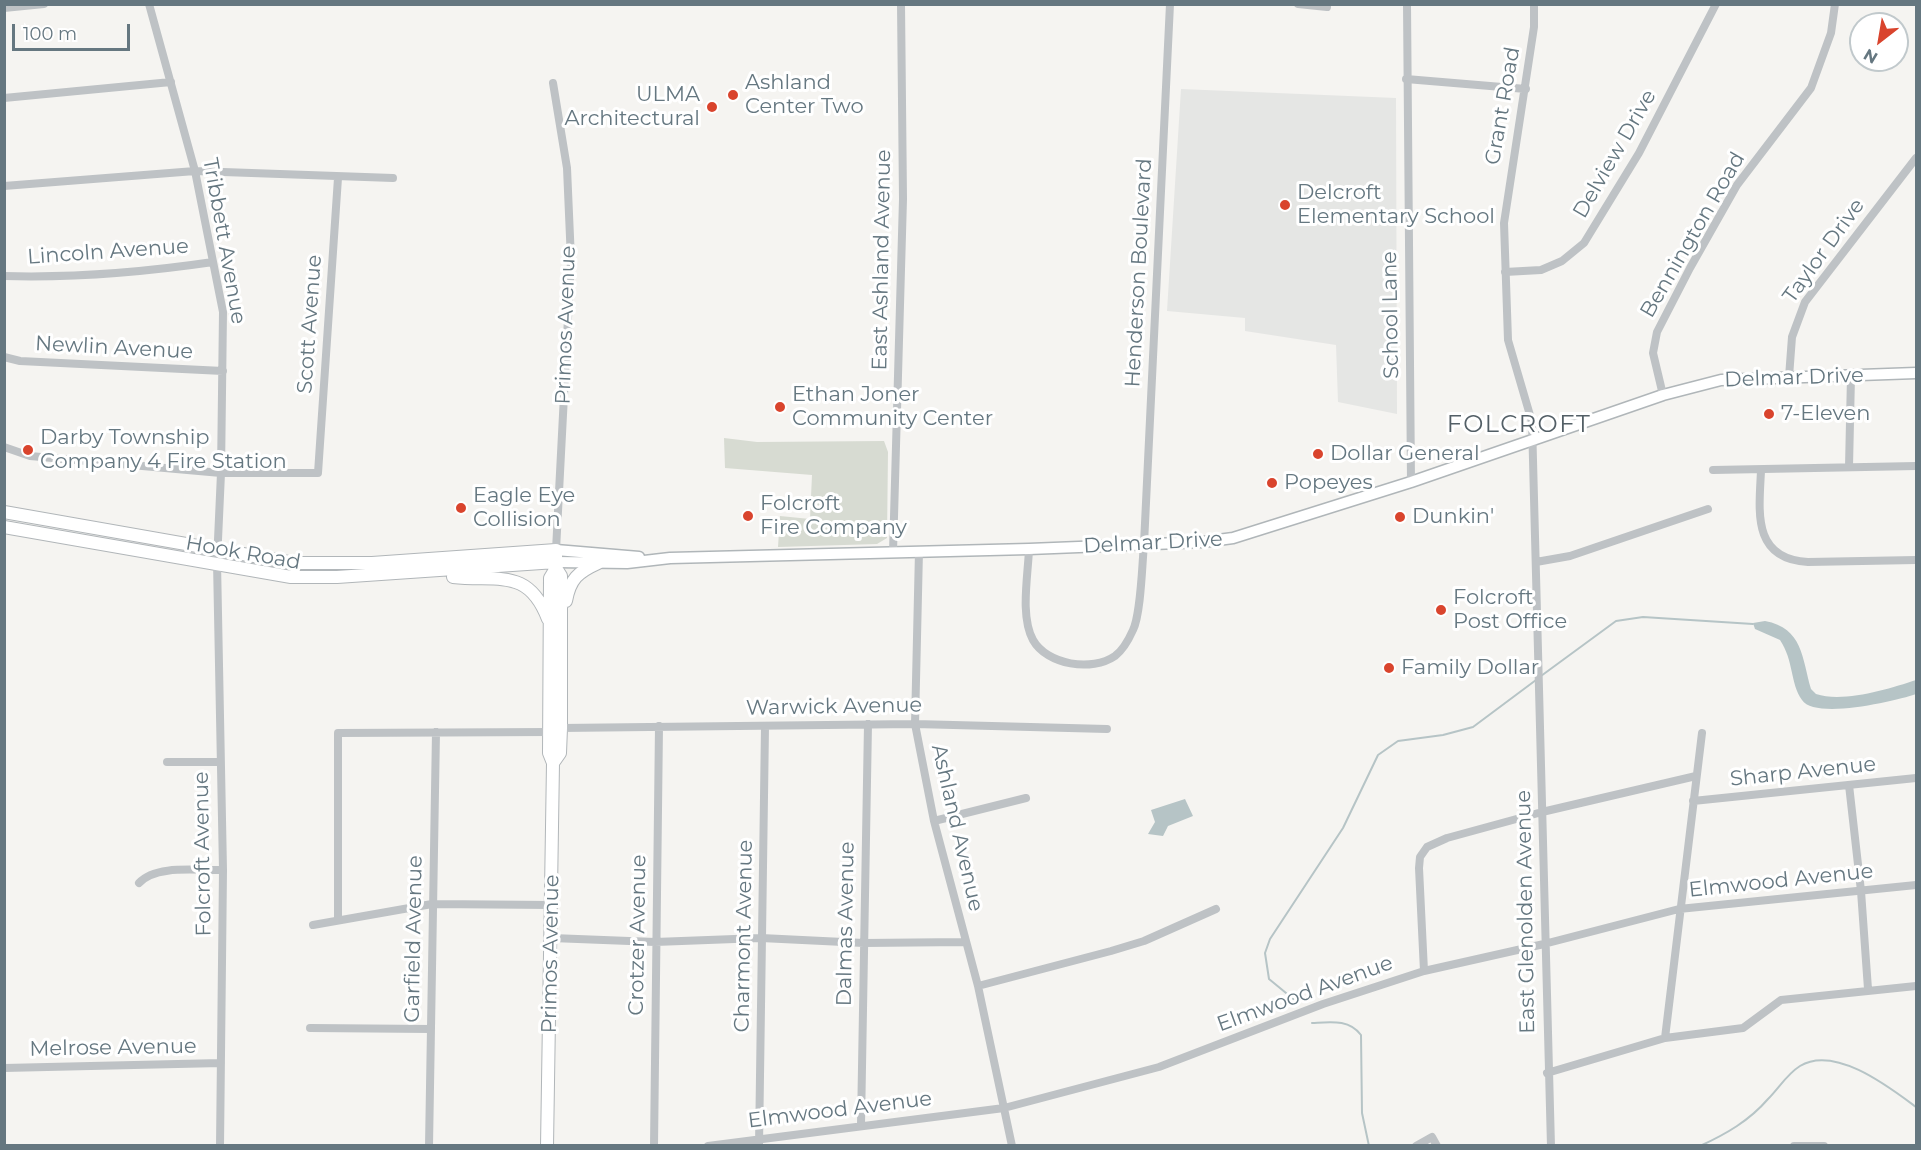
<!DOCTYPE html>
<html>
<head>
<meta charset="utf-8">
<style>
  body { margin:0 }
  #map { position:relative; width:1921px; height:1150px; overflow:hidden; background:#f5f4f1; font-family:Montserrat,sans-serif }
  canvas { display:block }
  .frame { position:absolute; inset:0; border:6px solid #657780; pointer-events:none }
  .north { position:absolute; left:1849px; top:12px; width:60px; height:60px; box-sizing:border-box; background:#fff; border:2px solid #c1c9cc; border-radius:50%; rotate:211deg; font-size:16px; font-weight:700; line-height:24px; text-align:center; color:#657780 }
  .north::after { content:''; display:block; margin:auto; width:21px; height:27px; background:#d9442d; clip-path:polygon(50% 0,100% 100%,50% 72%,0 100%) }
  .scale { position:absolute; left:12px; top:24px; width:118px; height:27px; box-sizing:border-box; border:3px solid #657780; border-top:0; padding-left:8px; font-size:18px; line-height:21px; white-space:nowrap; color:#657780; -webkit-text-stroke:4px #fff; paint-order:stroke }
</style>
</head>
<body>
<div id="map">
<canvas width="1921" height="1150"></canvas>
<div class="frame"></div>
<div class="north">N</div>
<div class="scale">100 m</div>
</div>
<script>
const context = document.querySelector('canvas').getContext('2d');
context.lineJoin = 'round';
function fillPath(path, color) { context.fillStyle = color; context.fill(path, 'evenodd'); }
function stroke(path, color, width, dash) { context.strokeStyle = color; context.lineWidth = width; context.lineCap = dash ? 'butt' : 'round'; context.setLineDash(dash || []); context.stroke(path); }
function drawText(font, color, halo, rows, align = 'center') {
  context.font = font + ' Montserrat,sans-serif'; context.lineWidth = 6; context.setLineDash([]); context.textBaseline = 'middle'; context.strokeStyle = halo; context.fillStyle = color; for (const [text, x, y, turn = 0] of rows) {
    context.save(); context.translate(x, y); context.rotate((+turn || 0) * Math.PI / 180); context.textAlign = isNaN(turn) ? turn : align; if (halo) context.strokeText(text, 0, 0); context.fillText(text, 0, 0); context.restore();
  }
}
fillPath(new Path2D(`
  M 1181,89 L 1396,98 L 1397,414 L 1338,402 L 1336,345 L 1245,331 L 1245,318 L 1167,311 Z`), '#e5e6e4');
fillPath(new Path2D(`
  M 724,438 L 757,442 L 884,441 L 888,452 L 887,538 L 877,544 L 778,547 L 780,516 L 810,519 L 812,475 L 725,468 Z`), '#d7dbd2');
fillPath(new Path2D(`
  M 1765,621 C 1803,628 1802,658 1811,689 L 1816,694 C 1843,703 1889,689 1916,680 L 1916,694 C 1896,701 1815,720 1802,700 C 1790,683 1794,661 1780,640 L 1755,629 L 1753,623 Z
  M 1185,799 L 1193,816 L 1168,826 L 1163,836 L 1148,834 L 1155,822 L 1151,810 Z`), '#b6c4c6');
stroke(new Path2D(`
  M 1541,676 L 1616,621 L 1643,617 L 1753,624
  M 1297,1002 L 1269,979 L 1265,953 L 1270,939 L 1343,828 L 1378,755 L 1398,741 L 1443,735 L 1473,727 L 1536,680
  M 1312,1023 C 1331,1022 1349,1019 1361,1035 L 1362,1113 L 1369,1146
  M 1700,1146 C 1726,1134 1749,1121 1768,1099 C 1779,1088 1787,1074 1800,1066 C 1835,1045 1889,1087 1916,1107`), '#b6c4c6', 2);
const secondary = new Path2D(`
  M 556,550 L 639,557
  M 556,562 L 627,563 L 670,558 L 1029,549 L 1203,542 L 1233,538 L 1411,482 L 1663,395 L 1721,380 L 1916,373`);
const primary = new Path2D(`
  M 4,512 L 294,563 L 372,563 L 556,550 L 556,568 L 561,576 L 561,728 L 560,753 L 553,763
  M 4,527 L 291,577 L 337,577 L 556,562
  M 453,577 C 498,582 528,567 548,619
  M 566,601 C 570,579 578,572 598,563
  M 547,1146 L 553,763 L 549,753 L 550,578 L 556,568`);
stroke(secondary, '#b0b6b9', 13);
stroke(primary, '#b1b6b9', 14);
stroke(new Path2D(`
  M 149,4 L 195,171 L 223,312 L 221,473 L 217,562 L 223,870 L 220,1146
  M 1298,4 L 1327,7
  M 1407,4 L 1411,482
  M 1534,4 L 1534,27 L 1504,223 L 1508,340 L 1532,422 L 1551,1146
  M 4,8 L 44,4
  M 1406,79 L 1526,89
  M 553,83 L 567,168 L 571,260 L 556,550
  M 4,98 L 171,82
  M 4,186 L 195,171 L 393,178
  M 1505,272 L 1541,270 L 1562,261 L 1584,243 L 1639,153 L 1716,4
  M 4,276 C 74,278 145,272 213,262
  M 4,357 L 20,361 L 223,371
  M 1789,377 L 1792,337 L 1805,302 L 1916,158
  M 1663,395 L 1653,353 L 1657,332 L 1690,268 L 1737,185 L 1811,88 L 1831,33 L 1835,4
  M 4,447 L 30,456 L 221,473 L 318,473 L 338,178
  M 1849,467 L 1851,376
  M 1713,470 L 1916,466
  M 1761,471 C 1759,512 1752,559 1808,562 L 1916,560
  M 1029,549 C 1028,576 1020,616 1033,640 C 1047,665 1092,672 1115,656 C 1123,650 1129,639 1133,630 C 1141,614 1142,565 1144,544 L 1170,4
  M 919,551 L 915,724 L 934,821 L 978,986 L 1012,1146
  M 893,552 L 903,199 L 901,4
  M 1536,562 L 1570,556 L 1708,509
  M 561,728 L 915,724 L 1107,729
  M 167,762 L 220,762
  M 1849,785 L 1861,891 L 1868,989
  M 1693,801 L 1916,778
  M 934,821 L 1026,798
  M 139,883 C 156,864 199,871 223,870
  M 338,920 L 338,733 L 549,732
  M 313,925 L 432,904 L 551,905
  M 552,938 L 655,942 L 761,938 L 864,943 L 965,942
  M 1424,971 L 1419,868 L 1420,857 L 1427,847 L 1447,838 L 1542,812 L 1696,776
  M 978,986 L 1111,951 L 1144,941 L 1216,909
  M 310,1028 L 431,1029
  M 1665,1038 L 1702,733
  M 4,1068 L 221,1063
  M 1547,1073 L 1665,1038 L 1743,1028 L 1781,1000 L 1916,986
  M 861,1124 L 868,724
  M 429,1146 L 436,732
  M 654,1146 L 659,726
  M 708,1146 L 1004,1108 L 1159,1067 L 1323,1004 L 1424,971 L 1544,944 L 1679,909 L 1916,885
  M 759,1146 L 765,727
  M 1416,1146 L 1432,1137 L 1437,1146
  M 1794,1146 L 1824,1146`), '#bec2c5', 8);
stroke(secondary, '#fff', 10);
stroke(primary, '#fff', 12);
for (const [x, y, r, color] of [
  [733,95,6,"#d9442d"],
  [712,107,6,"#d9442d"],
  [1285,205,6,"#d9442d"],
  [780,407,6,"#d9442d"],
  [1769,414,6,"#d9442d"],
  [28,450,6,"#d9442d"],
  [1318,454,6,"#d9442d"],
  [1272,483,6,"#d9442d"],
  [461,508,6,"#d9442d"],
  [748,516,6,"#d9442d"],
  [1400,517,6,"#d9442d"],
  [1441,610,6,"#d9442d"],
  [1389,668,6,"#d9442d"]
]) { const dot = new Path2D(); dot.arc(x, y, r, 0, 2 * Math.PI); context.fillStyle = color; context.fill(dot); stroke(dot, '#fff', 2); }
drawText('21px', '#657780', '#fff', [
  ["Ashland",745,83],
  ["Center Two",745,107],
  ["ULMA",700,95,"right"],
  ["Architectural",700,119,"right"],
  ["Delcroft",1297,193],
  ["Elementary School",1297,217],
  ["Ethan Joner",792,395],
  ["Community Center",792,419],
  ["7-Eleven",1781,414],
  ["Darby Township",40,438],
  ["Company 4 Fire Station",40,462],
  ["Dollar General",1330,454],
  ["Popeyes",1284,483],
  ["Eagle Eye",473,496],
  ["Collision",473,520],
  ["Folcroft",760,504],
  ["Fire Company",760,528],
  ["Dunkin'",1412,517],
  ["Folcroft",1453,598],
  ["Post Office",1453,622],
  ["Family Dollar",1401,668]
], 'left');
drawText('21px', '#657780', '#fff', [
  ["Grant Road",1503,106,-80],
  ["Delview Drive",1615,154,-60],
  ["Bennington Road",1693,235,-60],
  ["Tribbett Avenue",224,241,80],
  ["Taylor Drive",1824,251,-54],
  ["Lincoln Avenue",108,252,-4],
  ["East Ashland Avenue",882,260,-89],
  ["Henderson Boulevard",1139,273,-87],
  ["School Lane",1391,315,-91],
  ["Scott Avenue",310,324,-86],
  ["Primos Avenue",566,325,-88],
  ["Newlin Avenue",114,348,3],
  ["Delmar Drive",1794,378,-2],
  ["Delmar Drive",1153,543,-3],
  ["Hook Road",243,553,10],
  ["Warwick Avenue",834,707,-1],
  ["Sharp Avenue",1803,772,-6],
  ["Ashland Avenue",957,828,77],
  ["Folcroft Avenue",203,854,-91],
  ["Elmwood Avenue",1781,881,-6],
  ["East Glenolden Avenue",1526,912,-91],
  ["Dalmas Avenue",846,924,-89],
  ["Crotzer Avenue",638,935,-89],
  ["Charmont Avenue",744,936,-89],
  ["Garfield Avenue",414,939,-89],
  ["Primos Avenue",551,954,-89],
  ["Elmwood Avenue",1305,994,-20],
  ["Melrose Avenue",113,1048,-1],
  ["Elmwood Avenue",840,1110,-7]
]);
context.letterSpacing = '1.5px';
drawText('24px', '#535f66', '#fff', [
  ["FOLCROFT",1519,425]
]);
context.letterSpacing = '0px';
</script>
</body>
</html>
